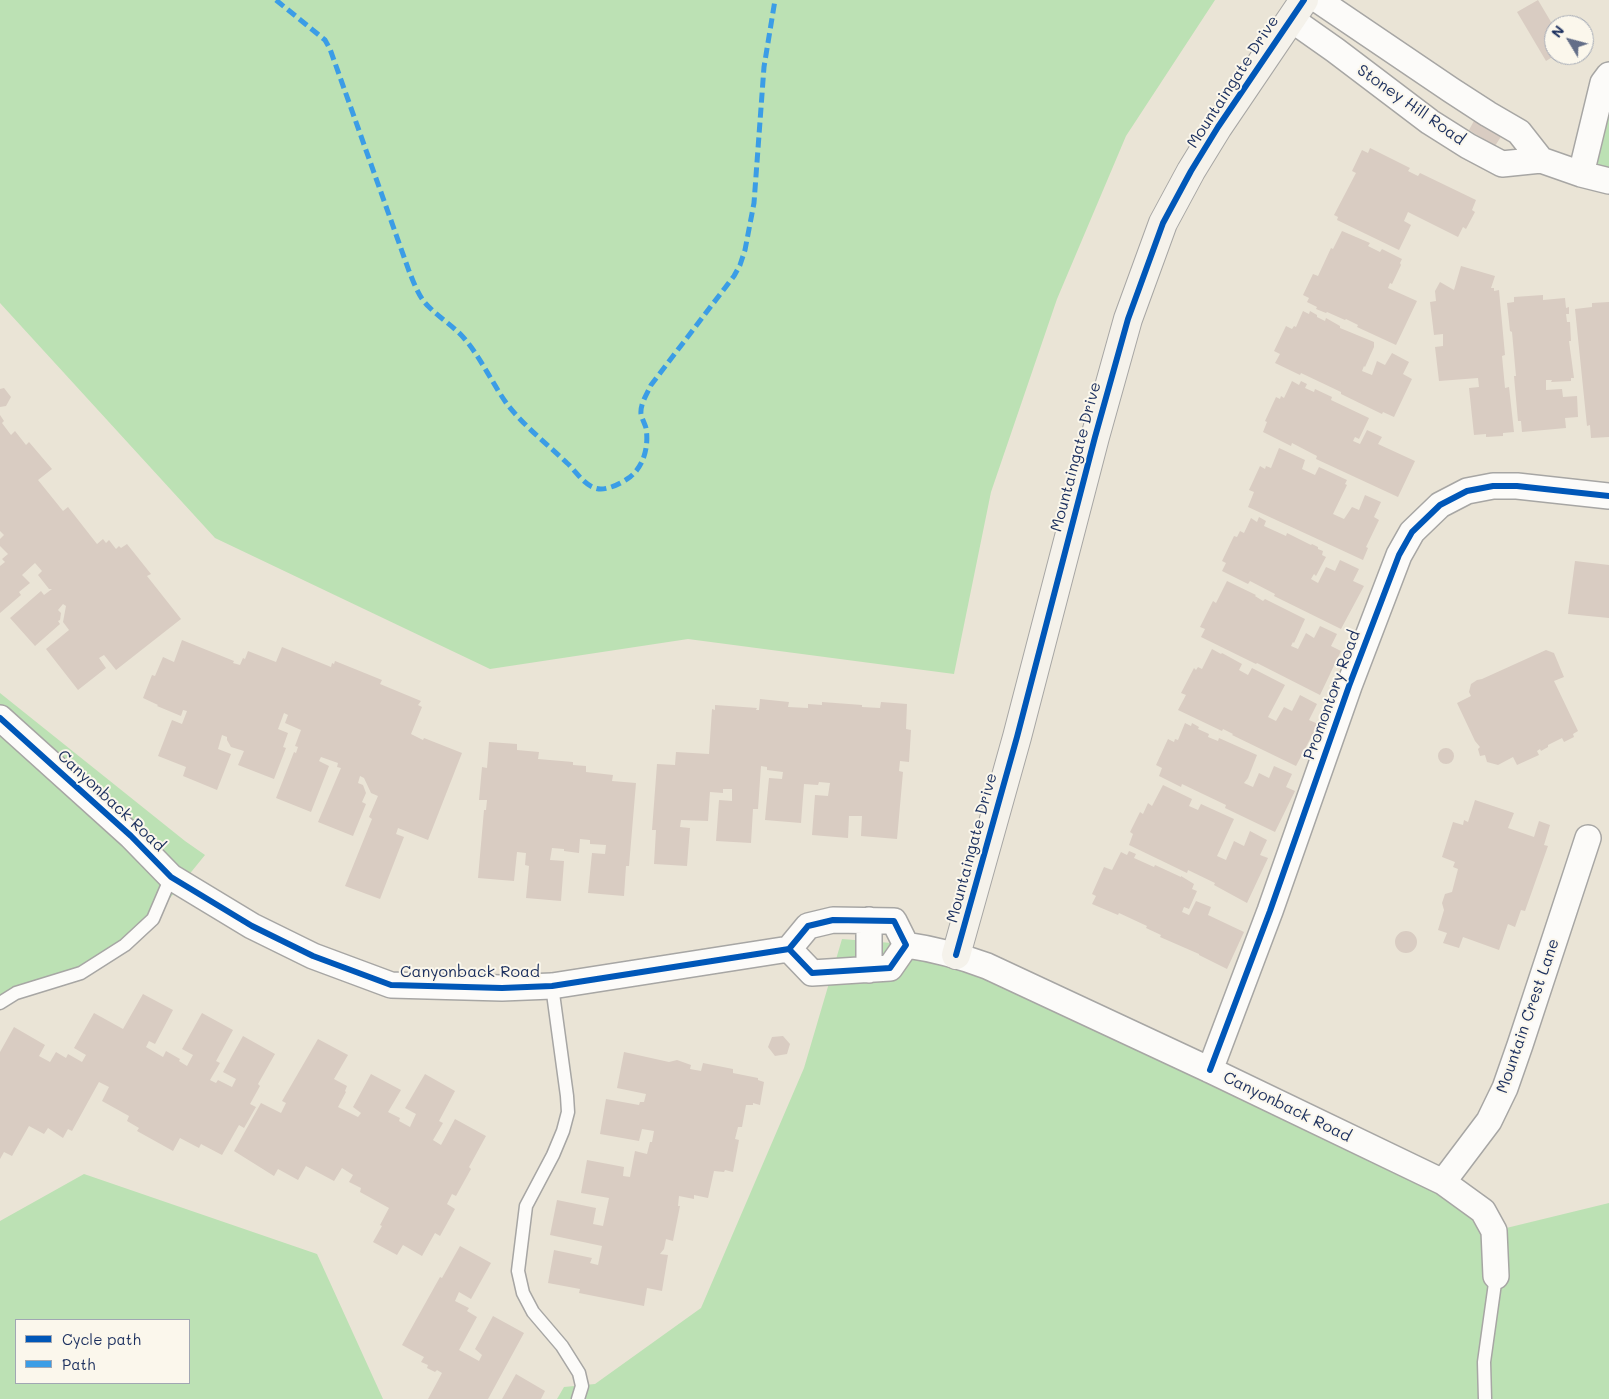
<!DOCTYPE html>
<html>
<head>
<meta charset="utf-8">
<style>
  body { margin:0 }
  #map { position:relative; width:1609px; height:1399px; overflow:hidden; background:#eae4d6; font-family:Mali,sans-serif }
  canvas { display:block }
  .legend { position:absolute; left:15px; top:1319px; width:175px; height:65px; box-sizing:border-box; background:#fbf7ec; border:1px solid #a1a7b3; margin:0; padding:6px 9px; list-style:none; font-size:15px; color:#1b2f5e }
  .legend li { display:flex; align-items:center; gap:10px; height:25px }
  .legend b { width:25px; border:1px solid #a1a7b3 }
  .north { position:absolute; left:1544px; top:15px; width:50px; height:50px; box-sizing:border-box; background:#fbf7ec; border:1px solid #a1a7b3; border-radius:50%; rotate:307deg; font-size:14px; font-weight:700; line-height:20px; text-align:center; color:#1b2f5e }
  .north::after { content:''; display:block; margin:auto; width:18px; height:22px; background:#636e88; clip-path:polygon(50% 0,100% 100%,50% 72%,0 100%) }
</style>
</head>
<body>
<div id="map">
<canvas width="1609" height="1399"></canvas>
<ul class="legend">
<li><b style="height:6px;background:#0057b8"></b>Cycle path</li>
<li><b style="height:6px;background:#3b9de6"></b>Path</li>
</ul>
<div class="north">N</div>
</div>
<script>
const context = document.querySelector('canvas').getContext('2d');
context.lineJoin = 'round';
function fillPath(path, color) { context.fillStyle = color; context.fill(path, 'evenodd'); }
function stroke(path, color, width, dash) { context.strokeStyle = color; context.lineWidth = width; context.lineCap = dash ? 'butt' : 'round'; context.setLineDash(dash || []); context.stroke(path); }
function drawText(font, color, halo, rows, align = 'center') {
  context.font = font + ' Mali,sans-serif'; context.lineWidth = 4; context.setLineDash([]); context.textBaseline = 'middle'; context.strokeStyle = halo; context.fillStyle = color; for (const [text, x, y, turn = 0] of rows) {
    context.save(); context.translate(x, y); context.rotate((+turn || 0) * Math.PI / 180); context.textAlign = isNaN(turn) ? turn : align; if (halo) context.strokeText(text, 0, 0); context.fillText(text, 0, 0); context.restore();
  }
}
fillPath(new Path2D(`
  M 0,0 L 1215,0 L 1126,136 L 1057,299 L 991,492 L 954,674 L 688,639 L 490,669 L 215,538 L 0,303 Z
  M 1609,75 L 1609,181 L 1581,174 Z
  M 0,693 L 185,841 L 205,855 L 153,919 L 110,956 L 0,1003 Z
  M 842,939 L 904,944 L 928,948 L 1443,1182 L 1494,1231 L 1609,1203 L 1609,1399 L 557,1399 L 564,1387 L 595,1384 L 701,1308 L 804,1068 Z
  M 84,1174 L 317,1254 L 383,1399 L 0,1399 L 0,1221 ZM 16,1320 L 189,1320 L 189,1383 L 16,1383 Z`), '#bce1b4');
fillPath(new Path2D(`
  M 1538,0 L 1554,27 L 1554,56 L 1546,61 L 1517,12 Z
  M 1475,119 L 1502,135 L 1495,146 L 1469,130 Z
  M 1370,148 L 1410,168 L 1408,171 L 1418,176 L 1420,173 L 1476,200 L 1472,210 L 1475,212 L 1466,229 L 1463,227 L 1458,237 L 1408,212 L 1404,221 L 1411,225 L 1399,250 L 1337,220 L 1338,217 L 1334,215 L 1356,173 L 1352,171 L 1362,150 L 1368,153 Z
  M 1342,231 L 1370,243 L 1368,246 L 1380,252 L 1382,249 L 1402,259 L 1400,263 L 1401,265 L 1392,284 L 1390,283 L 1388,288 L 1417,301 L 1396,345 L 1357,327 L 1358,325 L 1346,319 L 1345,320 L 1327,312 L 1326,313 L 1316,309 L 1317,307 L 1307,302 L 1309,298 L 1303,295 L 1313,274 L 1318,276 L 1331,248 L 1333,249 Z
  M 1461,266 L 1495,276 L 1491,288 L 1494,288 L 1494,291 L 1499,290 L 1505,355 L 1502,356 L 1505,388 L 1509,387 L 1514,432 L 1503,433 L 1503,436 L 1486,437 L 1486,434 L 1474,435 L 1469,388 L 1479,387 L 1478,378 L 1439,381 L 1435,347 L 1443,346 L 1443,334 L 1434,335 L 1430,302 L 1436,301 L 1435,291 L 1440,282 L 1454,290 Z
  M 1543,295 L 1543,300 L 1565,298 L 1566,308 L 1569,307 L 1569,314 L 1566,314 L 1567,322 L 1570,322 L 1571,341 L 1569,341 L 1574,378 L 1571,378 L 1571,381 L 1551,382 L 1552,380 L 1546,380 L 1546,390 L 1562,389 L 1563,397 L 1577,396 L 1578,417 L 1565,418 L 1566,428 L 1522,432 L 1521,421 L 1518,421 L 1514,376 L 1516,376 L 1512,332 L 1510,331 L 1507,303 L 1514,302 L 1514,297 Z
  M 1609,302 L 1609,437 L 1591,438 L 1590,425 L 1587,426 L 1575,309 L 1592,307 L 1592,303 Z
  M 1303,311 L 1309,314 L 1310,311 L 1317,315 L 1317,317 L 1325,321 L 1326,318 L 1340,326 L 1340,328 L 1374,342 L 1374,347 L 1365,367 L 1364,366 L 1362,371 L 1372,375 L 1377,361 L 1385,365 L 1392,353 L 1409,362 L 1403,374 L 1412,379 L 1394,417 L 1383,412 L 1382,414 L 1341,394 L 1341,392 L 1301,373 L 1300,375 L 1275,363 L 1280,354 L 1274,351 L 1286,326 L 1292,329 L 1294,326 L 1296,327 Z
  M 1292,381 L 1299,385 L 1301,381 L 1307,384 L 1305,388 L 1314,392 L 1315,389 L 1332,397 L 1331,400 L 1369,418 L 1359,439 L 1355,437 L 1353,441 L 1360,444 L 1367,430 L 1382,437 L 1378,444 L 1415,461 L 1398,497 L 1316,459 L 1317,456 L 1292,443 L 1291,446 L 1263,432 L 1267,422 L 1265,421 L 1276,397 L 1280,399 L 1281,396 L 1284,398 Z
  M 4,388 L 11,397 L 6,406 L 0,407 L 0,389 Z
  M 0,415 L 4,421 L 2,423 L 11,435 L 15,431 L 26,445 L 29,442 L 52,469 L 38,480 L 63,511 L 68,507 L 97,544 L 103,539 L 106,543 L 109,540 L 116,549 L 119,546 L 121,548 L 127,544 L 151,574 L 147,576 L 181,619 L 116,670 L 104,655 L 99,658 L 106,668 L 78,690 L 46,649 L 69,630 L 63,622 L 66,606 L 63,604 L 58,610 L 61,613 L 60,620 L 58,621 L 60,624 L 35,646 L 10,618 L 41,591 L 44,595 L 52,589 L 49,589 L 38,575 L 42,571 L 35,563 L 22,575 L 30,583 L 19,592 L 21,595 L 0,613 L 0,566 L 5,562 L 2,559 L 8,554 L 0,546 L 0,539 L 4,535 L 0,531 Z
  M 1279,448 L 1305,460 L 1302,469 L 1315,475 L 1319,467 L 1347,480 L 1345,484 L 1347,485 L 1333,514 L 1344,519 L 1352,507 L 1359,510 L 1365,495 L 1381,502 L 1374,517 L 1379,520 L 1366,547 L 1368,548 L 1363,560 L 1248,507 L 1254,492 L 1249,490 L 1260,466 L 1265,469 L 1266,466 L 1271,468 Z
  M 1259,517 L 1266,521 L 1264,526 L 1286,536 L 1287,533 L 1311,545 L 1312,544 L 1318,547 L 1318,549 L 1323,551 L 1322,555 L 1326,557 L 1316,576 L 1314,574 L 1311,579 L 1318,583 L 1326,567 L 1335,571 L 1340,560 L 1359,569 L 1353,581 L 1364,586 L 1341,629 L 1274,596 L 1275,594 L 1250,581 L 1248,584 L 1222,571 L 1226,563 L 1222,561 L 1234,536 L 1237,537 L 1240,531 L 1244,533 L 1251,518 L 1257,522 Z
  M 1575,561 L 1609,565 L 1609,618 L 1568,614 Z
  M 1227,581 L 1256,595 L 1255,596 L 1263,601 L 1265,599 L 1305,619 L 1294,643 L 1293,642 L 1291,646 L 1298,649 L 1306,633 L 1314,638 L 1320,626 L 1337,634 L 1331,646 L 1341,651 L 1320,695 L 1257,663 L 1256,664 L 1201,637 L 1205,629 L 1200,627 L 1213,601 L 1216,603 Z
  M 182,640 L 234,661 L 233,663 L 240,665 L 243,658 L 245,659 L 248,651 L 276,662 L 282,647 L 331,667 L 332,663 L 334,664 L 335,661 L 382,680 L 380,684 L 421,701 L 418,705 L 422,707 L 411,734 L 423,740 L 424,738 L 462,753 L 428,840 L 398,828 L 396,834 L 404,837 L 380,899 L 345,886 L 372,819 L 369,817 L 378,796 L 371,793 L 364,778 L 360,776 L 358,783 L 363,785 L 366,793 L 362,802 L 366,804 L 353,836 L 318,822 L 341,768 L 337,767 L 338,763 L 321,757 L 319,761 L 329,766 L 311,812 L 276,798 L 294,752 L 296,753 L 298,747 L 295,746 L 301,730 L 285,723 L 288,715 L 284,713 L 278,729 L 288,733 L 283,747 L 286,748 L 274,779 L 238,765 L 244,751 L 231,747 L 227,740 L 227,737 L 222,735 L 218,749 L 231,754 L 217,790 L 183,776 L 186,767 L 158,756 L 172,720 L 182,724 L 187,711 L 183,710 L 181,716 L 157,706 L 158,705 L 143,698 L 152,675 L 155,676 L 163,657 L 174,662 Z
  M 1212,649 L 1221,654 L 1222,653 L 1242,664 L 1239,670 L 1248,675 L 1252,668 L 1285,685 L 1268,717 L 1276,721 L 1284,707 L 1292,711 L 1300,695 L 1317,704 L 1309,720 L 1318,724 L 1296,766 L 1232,735 L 1233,734 L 1223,729 L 1222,731 L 1178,710 L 1186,695 L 1181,693 L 1194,668 L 1196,670 L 1198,667 L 1202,669 Z
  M 1546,650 L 1554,653 L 1564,677 L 1554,681 L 1578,731 L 1573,734 L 1574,737 L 1564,742 L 1562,738 L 1548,745 L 1548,747 L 1541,751 L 1540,749 L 1537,751 L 1539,755 L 1517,765 L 1513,757 L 1498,765 L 1487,762 L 1485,755 L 1480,756 L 1478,749 L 1480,747 L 1475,741 L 1457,703 L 1471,696 L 1469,692 L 1471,684 L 1477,680 L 1482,679 Z
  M 760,699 L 789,702 L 788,707 L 808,708 L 808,704 L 822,705 L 822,702 L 862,705 L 862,707 L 880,708 L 881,702 L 907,704 L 906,729 L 911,730 L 909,762 L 900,761 L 899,771 L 903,772 L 897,839 L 861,836 L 862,816 L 849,816 L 848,838 L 812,835 L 815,795 L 828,796 L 830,783 L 819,782 L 818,785 L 804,784 L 801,823 L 765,820 L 769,778 L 782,779 L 783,772 L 767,770 L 767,767 L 761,766 L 758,809 L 753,809 L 751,843 L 716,841 L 719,800 L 732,801 L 732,789 L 723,789 L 723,793 L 710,792 L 708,821 L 681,820 L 680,827 L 690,828 L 687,866 L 654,864 L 656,830 L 652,830 L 657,764 L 675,765 L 676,752 L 709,754 L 712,709 L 715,710 L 715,705 L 757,708 L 756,710 L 759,710 Z
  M 1185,723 L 1191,726 L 1192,723 L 1199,727 L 1198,729 L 1209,734 L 1208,737 L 1218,741 L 1219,738 L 1257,755 L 1248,778 L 1244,783 L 1253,787 L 1259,773 L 1269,778 L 1274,766 L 1292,774 L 1286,787 L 1295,791 L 1275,832 L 1225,808 L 1226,805 L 1182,784 L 1181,787 L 1159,776 L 1162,768 L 1156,765 L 1168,739 L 1174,742 L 1175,739 L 1178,740 Z
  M 489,742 L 517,744 L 517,750 L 539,752 L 538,759 L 573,762 L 573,765 L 586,766 L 586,772 L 613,775 L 612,781 L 636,783 L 629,866 L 626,866 L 624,896 L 588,893 L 592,853 L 605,854 L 606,845 L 590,844 L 590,840 L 580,839 L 579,853 L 564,851 L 564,849 L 552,848 L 550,860 L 564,861 L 561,901 L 526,898 L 529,866 L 525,865 L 526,853 L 517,852 L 514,881 L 478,878 L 484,810 L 486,810 L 487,800 L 479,800 L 482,767 L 487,768 Z
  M1438 756a8 8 0 1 1 16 0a8 8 0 1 1-16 0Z
  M 1163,785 L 1192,799 L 1189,806 L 1198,810 L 1201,804 L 1234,819 L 1217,856 L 1226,860 L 1234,841 L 1244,846 L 1250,831 L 1267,840 L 1260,855 L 1268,858 L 1247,903 L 1214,885 L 1215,883 L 1188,870 L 1187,873 L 1129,845 L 1133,834 L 1130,832 L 1140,812 L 1143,814 L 1148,803 L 1152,806 Z
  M 1475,800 L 1514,813 L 1508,828 L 1534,837 L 1539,821 L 1550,825 L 1544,845 L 1548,846 L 1525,911 L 1521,910 L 1515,927 L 1508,924 L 1499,950 L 1463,937 L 1459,948 L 1443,943 L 1447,933 L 1438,930 L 1444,910 L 1442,903 L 1445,894 L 1452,892 L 1458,869 L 1453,867 L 1455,862 L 1442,857 L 1453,822 L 1463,825 L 1464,820 L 1468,822 Z
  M 1129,851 L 1136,854 L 1134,858 L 1154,867 L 1155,865 L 1181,877 L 1181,876 L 1194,884 L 1192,889 L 1197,891 L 1189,909 L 1184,907 L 1182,912 L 1189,915 L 1196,901 L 1211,907 L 1208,915 L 1244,932 L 1227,969 L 1199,955 L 1199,954 L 1160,937 L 1161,935 L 1146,928 L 1147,926 L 1119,913 L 1118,915 L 1092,904 L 1096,896 L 1092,894 L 1104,867 L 1112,870 L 1121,852 L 1127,855 Z
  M1395 942a11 11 0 1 1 22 0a11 11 0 1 1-22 0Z
  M 143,994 L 173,1010 L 155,1044 L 149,1041 L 146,1047 L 163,1057 L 166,1051 L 180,1059 L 179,1061 L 187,1066 L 193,1055 L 182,1049 L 202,1013 L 233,1030 L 216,1061 L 220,1063 L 210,1080 L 216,1083 L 218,1080 L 232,1087 L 236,1079 L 223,1072 L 243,1036 L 275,1054 L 258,1084 L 260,1086 L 250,1104 L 256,1107 L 244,1128 L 239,1125 L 222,1155 L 201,1144 L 199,1148 L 180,1138 L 173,1151 L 137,1131 L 139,1128 L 127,1121 L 129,1116 L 102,1101 L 109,1087 L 99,1082 L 72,1131 L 68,1129 L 63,1138 L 48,1128 L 44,1134 L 29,1126 L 12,1156 L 4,1152 L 0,1159 L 0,1052 L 14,1027 L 45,1045 L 39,1056 L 50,1062 L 56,1052 L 66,1058 L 68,1054 L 82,1062 L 86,1055 L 74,1048 L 94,1013 L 123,1029 Z
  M 783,1036 L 790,1044 L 787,1054 L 775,1056 L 768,1047 L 772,1037 Z
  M 318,1039 L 348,1055 L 334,1079 L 347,1086 L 345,1091 L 346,1092 L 338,1107 L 358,1117 L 361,1113 L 353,1107 L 371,1074 L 401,1090 L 388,1112 L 400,1118 L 399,1121 L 410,1127 L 416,1114 L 405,1108 L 425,1074 L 455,1091 L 439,1121 L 443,1123 L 433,1140 L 441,1145 L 455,1119 L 486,1136 L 469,1167 L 471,1169 L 456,1196 L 452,1194 L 447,1204 L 455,1209 L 440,1236 L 435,1233 L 422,1256 L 403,1245 L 397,1255 L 373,1242 L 382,1226 L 380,1225 L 389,1208 L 360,1192 L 361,1188 L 349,1182 L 353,1175 L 342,1168 L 334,1181 L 306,1166 L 298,1180 L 278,1169 L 274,1176 L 234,1151 L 261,1103 L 281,1113 L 286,1103 L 282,1101 Z
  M 624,1052 L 669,1062 L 677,1060 L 691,1065 L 690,1069 L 701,1071 L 703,1063 L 733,1069 L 733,1073 L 758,1078 L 758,1080 L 764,1082 L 760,1105 L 753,1103 L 753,1105 L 746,1105 L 742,1127 L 738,1127 L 735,1139 L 739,1140 L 733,1172 L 725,1170 L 724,1172 L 714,1171 L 708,1198 L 694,1195 L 694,1199 L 679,1196 L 678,1206 L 680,1206 L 673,1241 L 666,1239 L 664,1249 L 660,1254 L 668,1255 L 662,1291 L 647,1288 L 644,1306 L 579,1293 L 580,1289 L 548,1283 L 554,1250 L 592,1258 L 590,1263 L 598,1265 L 602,1246 L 550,1235 L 557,1200 L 596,1208 L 593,1224 L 603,1226 L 609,1198 L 581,1193 L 587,1160 L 624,1167 L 623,1176 L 630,1177 L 635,1151 L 647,1154 L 650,1142 L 652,1142 L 654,1131 L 642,1129 L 639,1141 L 600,1134 L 606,1099 L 639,1105 L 640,1102 L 644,1102 L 646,1094 L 617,1088 Z
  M 460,1246 L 491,1263 L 471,1299 L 459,1292 L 455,1301 L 469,1308 L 467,1311 L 477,1317 L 459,1350 L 479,1361 L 482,1355 L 475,1349 L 493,1316 L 524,1333 L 488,1399 L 428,1399 L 442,1373 L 437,1370 L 435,1372 L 427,1368 L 428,1365 L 421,1362 L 424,1357 L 402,1345 L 440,1277 L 442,1278 Z
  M 516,1374 L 545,1391 L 541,1399 L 502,1399 Z`), '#d9ccc2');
const lane = new Path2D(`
  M 552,986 L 567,1096 L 568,1112 L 563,1131 L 553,1155 L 526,1206 L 518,1271 L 523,1293 L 533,1312 L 562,1346 L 579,1373 L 582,1386 L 578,1399
  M 0,1003 L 16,993 L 81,973 L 125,945 L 153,919 L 171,877
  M 1485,1399 L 1484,1362 L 1496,1276`);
const street = new Path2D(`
  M 1318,0 L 1451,90 L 1488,114 L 1519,132 L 1541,160
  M 1291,19 L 1335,50 L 1430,122 L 1468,146 L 1502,164 L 1541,160 L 1581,174 L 1609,181
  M 1581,174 L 1603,83 L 1609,75
  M 0,718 L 131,836 L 171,877 L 252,926 L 313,956 L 391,985 L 502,988 L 552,986 L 789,949 L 808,926 L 833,920 L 894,921 L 906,945 L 890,968 L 812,973 L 789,949
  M 906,945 C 934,949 960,956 987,966 L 1210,1070 L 1443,1182 L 1483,1211 L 1494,1231 L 1496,1276
  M 869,970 L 869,920
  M 1210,1070 L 1270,911 L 1349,686 L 1399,555 L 1412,532 L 1440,505 L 1467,491 L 1493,486 L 1517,486 L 1609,496
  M 1443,1182 L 1489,1121 L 1505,1088 L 1520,1045 L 1588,838`);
const secondary = new Path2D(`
  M 956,955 L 1017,737 L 1095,437 L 1128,319 L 1163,223 L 1191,171 L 1218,127 L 1304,0`);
stroke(lane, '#a7a6a4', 15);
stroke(street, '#a7a6a4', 28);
stroke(secondary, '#a7a6a4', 30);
stroke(lane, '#fcfbf9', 12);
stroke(street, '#fcfbf9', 25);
stroke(secondary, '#f5f2eb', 28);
stroke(new Path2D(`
  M 276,0 L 325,40 L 330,49 L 409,271 C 414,283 419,298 429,307 C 440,318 453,326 463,337 C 480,356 492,383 507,404 C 524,426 547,444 567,463 C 576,471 583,484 595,488 C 605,492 622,483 630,477 C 644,466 649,446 646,428 C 645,424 642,419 641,414 C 640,404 647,394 651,385 L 734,276 L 740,265 L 745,250 L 754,203 L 764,67 L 775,0`), '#3b9de6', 5, [10, 5]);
stroke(new Path2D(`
  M 0,718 L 131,836 L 171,877 L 252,926 L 313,956 L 391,985 L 502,988 L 552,986 L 789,949 L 808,926 L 833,920 L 894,921 L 906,945 L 890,968 L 812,973 L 789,949
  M 956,955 L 1017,737 L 1095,437 L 1128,319 L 1163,223 L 1191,171 L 1218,127 L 1304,0
  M 1210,1070 L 1270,911 L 1349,686 L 1399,555 L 1412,532 L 1440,505 L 1467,491 L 1493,486 L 1517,486 L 1609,496`), '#0057b8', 6);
drawText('16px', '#1b2f5e', '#fbf7ec', [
  ["Mountaingate Drive",1233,82,-57],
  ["Stoney Hill Road",1411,105,35],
  ["Mountaingate Drive",1076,457,-75],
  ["Promontory Road",1332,695,-70],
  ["Canyonback Road",111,801,43],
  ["Mountaingate Drive",972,848,-75],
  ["Canyonback Road",470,972],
  ["Mountain Crest Lane",1528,1016,-71],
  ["Canyonback Road",1287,1107,26]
]);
</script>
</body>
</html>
